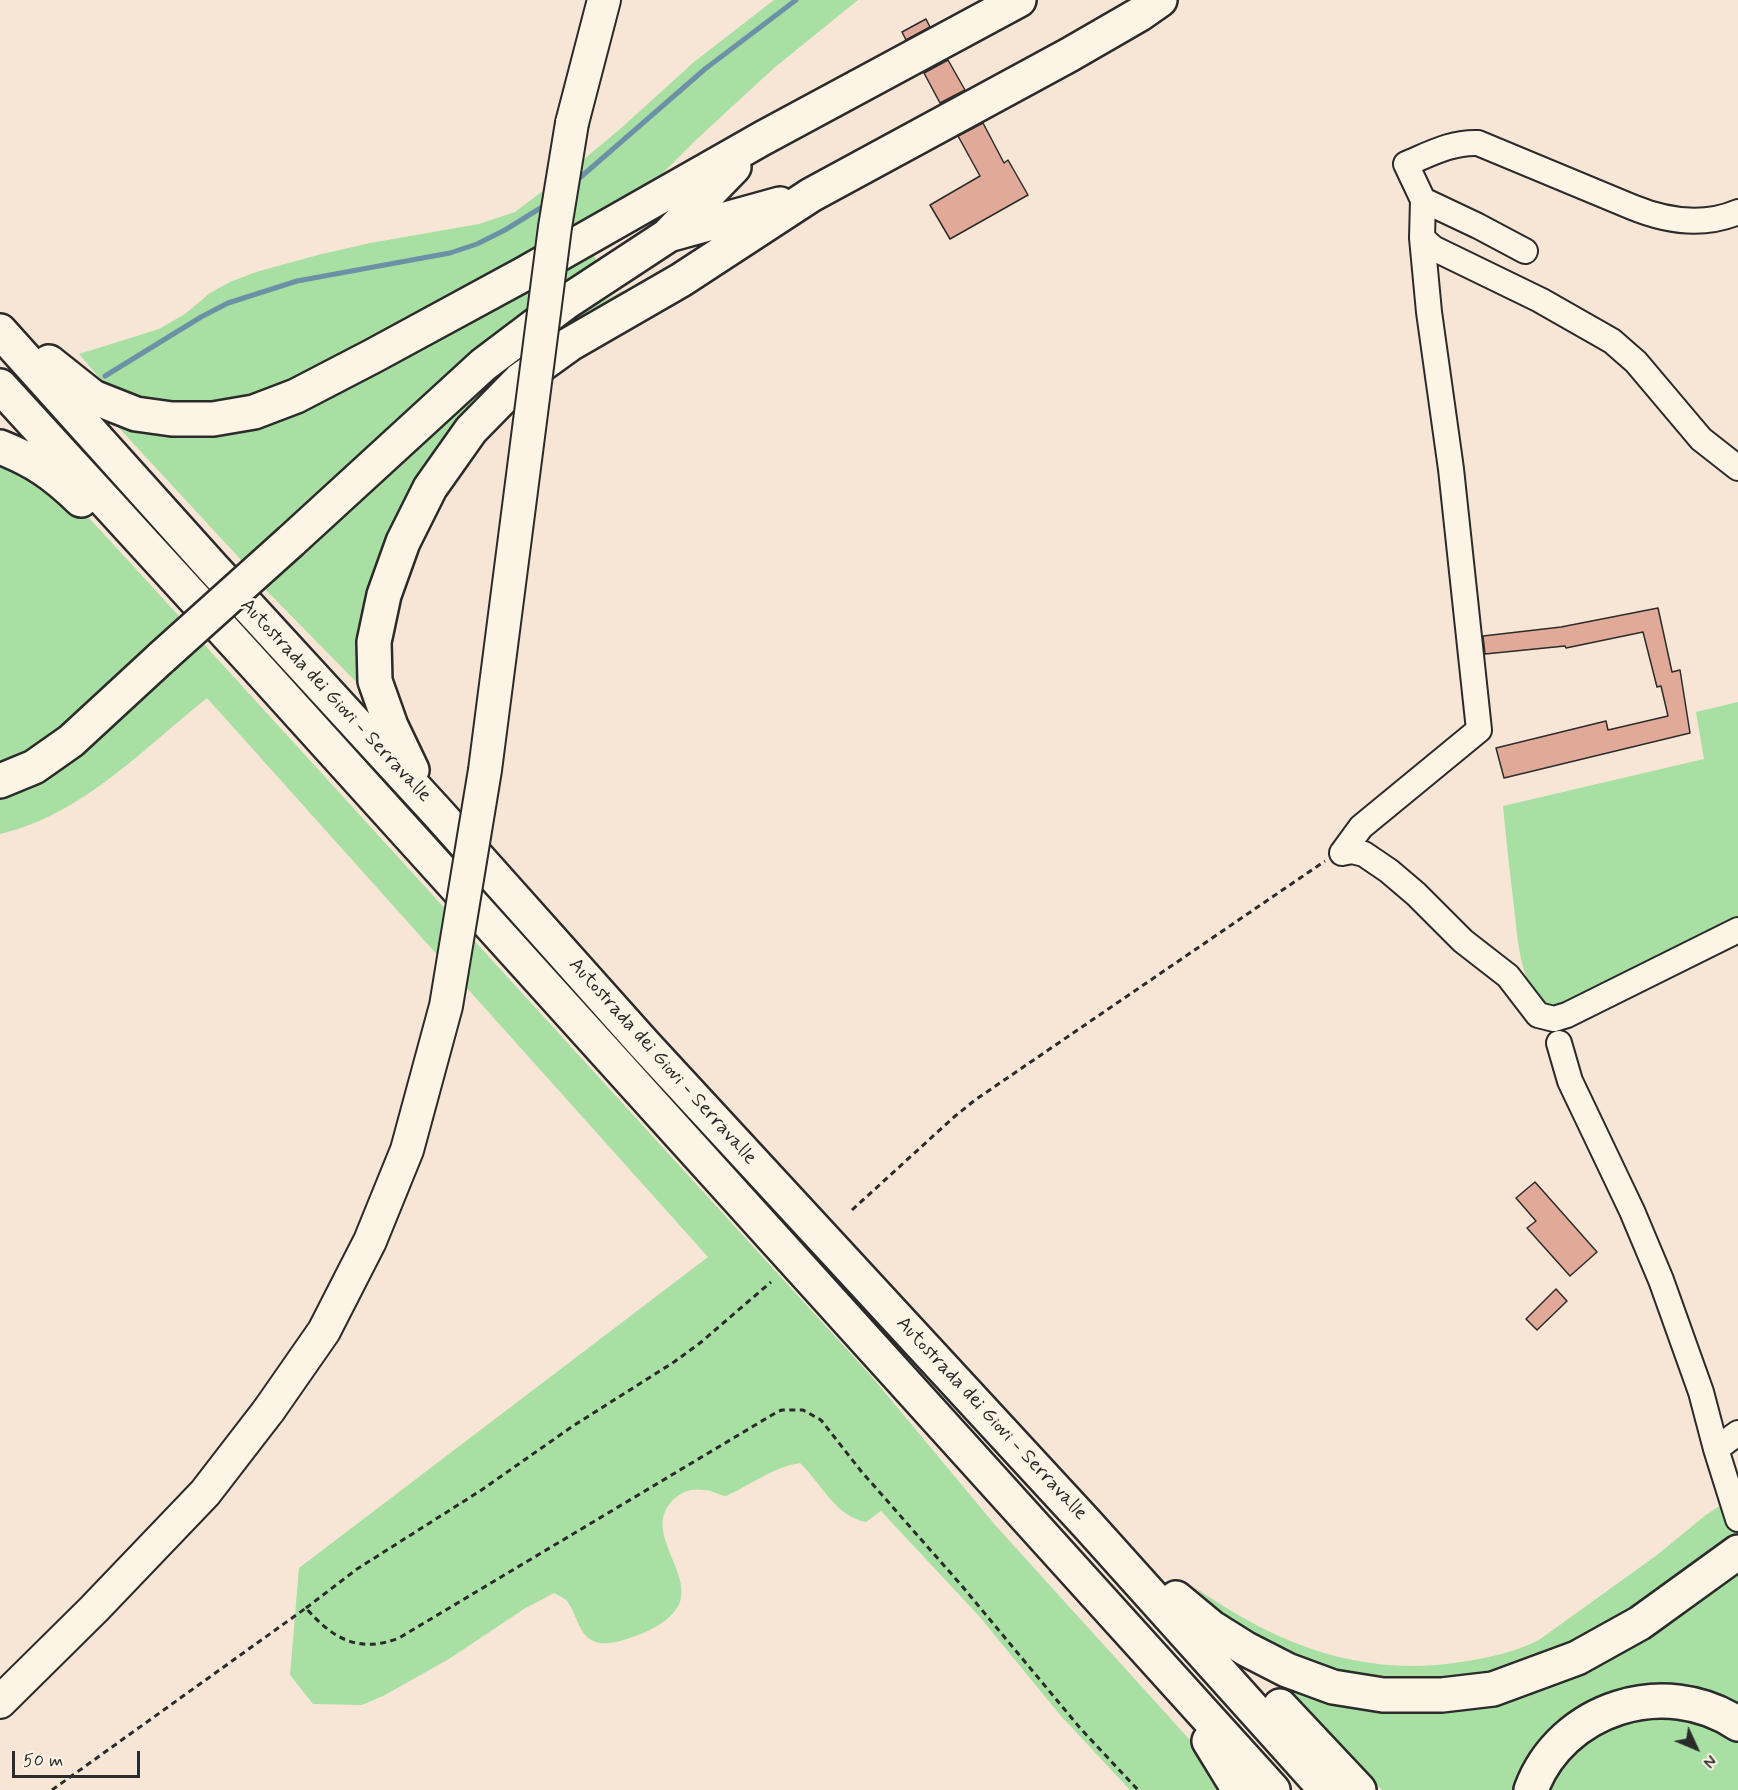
<!DOCTYPE html>
<html>
<head>
<meta charset="utf-8">
<style>
  body { margin:0 }
  #map { position:relative; width:1738px; height:1790px; overflow:hidden; background:#f7e6d6; font-family:Mynerve,sans-serif }
  canvas { display:block }
  .north { position:absolute; left:1666px; top:1718px; width:60px; height:60px; -webkit-text-stroke:4px #fcf5e5; paint-order:stroke; rotate:134deg; font-size:16px; font-weight:700; line-height:24px; text-align:center; color:#2b2b2b }
  .north::after { content:''; display:block; margin:auto; width:21px; height:27px; background:#2b2b2b; clip-path:polygon(50% 0,100% 100%,50% 72%,0 100%) }
  .scale { position:absolute; left:12px; top:1751px; width:128px; height:27px; box-sizing:border-box; border:3px solid #2b2b2b; border-top:0; padding-left:8px; font-size:18px; line-height:21px; white-space:nowrap; color:#2b2b2b; -webkit-text-stroke:4px #fcf5e5; paint-order:stroke }
</style>
</head>
<body>
<div id="map">
<canvas width="1738" height="1790"></canvas>
<div class="north">N</div>
<div class="scale">50 m</div>
</div>
<script>
const context = document.querySelector('canvas').getContext('2d');
context.lineJoin = 'round';
function fillPath(path, color) { context.fillStyle = color; context.fill(path, 'evenodd'); }
function stroke(path, color, width, dash) { context.strokeStyle = color; context.lineWidth = width; context.lineCap = dash ? 'butt' : 'round'; context.setLineDash(dash || []); context.stroke(path); }
function drawText(font, color, halo, rows, align = 'center') {
  context.font = font + ' Mynerve,sans-serif'; context.lineWidth = 5; context.setLineDash([]); context.textBaseline = 'middle'; context.strokeStyle = halo; context.fillStyle = color; for (const [text, x, y, turn = 0] of rows) {
    context.save(); context.translate(x, y); context.rotate((+turn || 0) * Math.PI / 180); context.textAlign = isNaN(turn) ? turn : align; if (halo) context.strokeText(text, 0, 0); context.fillText(text, 0, 0); context.restore();
  }
}
fillPath(new Path2D(`
  M 774,0 L 858,0 L 774,68 L 697,139 L 650,186 L 264,401 L 187,412 L 109,389 L 79,354 L 159,329 L 185,314 L 210,293 L 230,282 L 256,272 L 318,255 L 370,243 L 479,224 L 515,212 L 577,165 L 619,130 L 694,62 Z
  M 591,250 L 597,261 L 484,346 L 242,561 L 107,415 L 174,433 Z
  M 623,291 L 629,303 L 420,488 L 367,693 L 263,587 L 528,344 L 593,306 Z
  M 0,457 L 68,495 L 179,616 L 62,727 L 27,753 L 0,764 Z
  M 202,642 L 872,1377 L 996,1526 L 1190,1740 L 1229,1790 L 1130,1790 L 1061,1716 L 979,1616 L 881,1511 L 866,1522 C 836,1517 821,1483 800,1463 C 773,1467 751,1485 726,1496 C 718,1495 712,1490 704,1490 C 693,1488 683,1491 675,1498 C 640,1529 691,1569 680,1602 C 674,1618 653,1630 638,1635 C 625,1640 606,1647 593,1641 C 577,1633 577,1612 566,1600 C 563,1597 557,1595 554,1593 L 524,1609 L 449,1659 L 383,1696 L 362,1705 L 313,1704 L 290,1675 L 299,1568 L 708,1257 L 207,698 C 143,749 82,815 0,834 L 0,794 Z
  M 1738,702 L 1738,919 L 1559,1008 C 1551,1007 1544,1006 1539,1000 C 1518,975 1517,929 1513,898 C 1509,867 1506,837 1503,806 L 1704,759 L 1696,712 Z
  M 1724,1503 L 1737,1536 L 1589,1644 L 1462,1685 L 1341,1677 L 1241,1632 L 1193,1586 C 1274,1643 1359,1678 1461,1662 C 1488,1658 1515,1652 1539,1640 L 1657,1555 L 1706,1515 Z
  M 1738,1566 L 1738,1709 L 1682,1686 L 1638,1685 L 1598,1701 L 1519,1790 L 1382,1790 L 1277,1678 L 1475,1706 Z
  M 1680,1709 L 1738,1740 L 1738,1790 L 1546,1790 L 1554,1771 L 1607,1721 Z`), '#a8dfa3');
stroke(new Path2D(`
  M 575,182 L 705,69 L 796,0
  M 105,376 L 201,317 L 228,303 L 297,281 L 450,253 L 477,244 L 505,230 L 547,204`), '#6c90a6', 5);
const building = new Path2D(`
  M 926,19 L 930,27 L 906,40 L 902,32 Z
  M 948,60 L 965,90 L 940,103 L 924,73 Z
  M 983,123 L 1004,163 L 1008,160 L 1028,195 L 950,239 L 930,205 L 980,176 L 958,136 Z
  M 1658,608 L 1672,672 L 1680,670 L 1690,733 L 1504,778 L 1496,748 L 1606,721 L 1608,730 L 1668,716 L 1661,686 L 1657,687 L 1643,632 L 1566,648 L 1565,646 L 1485,654 L 1483,636 L 1561,627 Z
  M 1535,1182 L 1597,1252 L 1570,1276 L 1527,1228 L 1536,1221 L 1516,1198 Z
  M 1556,1289 L 1567,1301 L 1537,1330 L 1526,1319 Z`);
fillPath(building, '#e1aa98');
stroke(building, '#2b2b2b', 1.5);
const minor = new Path2D(`
  M 1423,200 L 1478,226 L 1525,251
  M 1422,238 L 1433,248 L 1540,300 L 1612,341 L 1636,362 L 1701,439 L 1738,468
  M 1342,853 L 1361,827 L 1479,730 L 1451,469 L 1429,312 L 1422,238 L 1423,200 L 1406,164 C 1430,154 1451,142 1478,143 L 1632,207 C 1666,221 1703,227 1738,212
  M 1342,853 L 1352,851 L 1364,854 L 1389,871 L 1416,894 L 1463,941 L 1508,976 L 1538,1015 L 1554,1019 L 1567,1015 L 1738,930
  M 1559,1043 L 1570,1081 L 1632,1211 L 1661,1280 L 1701,1392 L 1716,1449 L 1738,1519
  M 1716,1449 L 1738,1433`);
const major = new Path2D(`
  M 572,123 L 604,0
  M 0,1702 L 94,1609 L 205,1493 L 269,1410`);
const highway = new Path2D(`
  M 668,235 L 780,204
  M 0,331 L 213,568 L 437,812 L 644,1044 L 1087,1524 L 1326,1790
  M 49,362 L 93,397 L 136,414 L 172,419 L 213,419 L 254,412 L 296,396 L 373,356 L 524,274 L 763,138 L 1019,0
  M 0,386 L 257,667 L 1273,1790
  M 0,447 C 35,461 53,473 81,500
  M 291,541 L 483,365 L 565,303 L 667,236 L 734,167
  M 412,770 L 391,726 L 375,681 L 374,642 L 384,595 L 403,542 L 430,488 L 471,430 L 520,380 L 570,344 L 681,280 L 811,195 L 1069,55 L 1140,14 L 1160,0
  M 0,781 L 34,767 L 71,741 L 162,657
  M 1176,1598 L 1211,1627 L 1246,1649 L 1287,1670 L 1333,1687 L 1383,1695 L 1442,1695 L 1493,1689 L 1577,1658 L 1640,1623 L 1738,1552
  M 1280,1706 L 1359,1790
  M 1209,1741 L 1239,1790
  M 1531,1790 C 1561,1708 1665,1675 1738,1724`);
stroke(minor, '#2b2b2b', 28);
stroke(major, '#2b2b2b', 36);
stroke(highway, '#2b2b2b', 38);
stroke(new Path2D(`
  M 852,1210 L 954,1117 L 975,1100 L 1325,861
  M 306,1608 L 357,1569 L 480,1491 L 573,1426 L 674,1362 L 700,1343 L 771,1282
  M 52,1790 L 306,1608 C 332,1638 358,1654 399,1638 L 777,1412 L 782,1410 L 803,1410 L 821,1420 L 861,1471 L 962,1586 L 1080,1728 L 1138,1790`), '#2b2b2b', 3, [6, 4.5]);
stroke(minor, '#fcf5e5', 24);
stroke(major, '#fcf5e5', 32);
stroke(highway, '#fcf5e5', 33);
const majorBridge = new Path2D(`
  M 269,1410 L 324,1331 L 370,1241 L 407,1150 L 446,1006 L 485,770 L 555,227 L 572,123`);
const highwayBridge = new Path2D(`
  M 162,657 L 291,541`);
stroke(majorBridge, '#2b2b2b', 36, []);
stroke(highwayBridge, '#2b2b2b', 38, []);
stroke(majorBridge, '#fcf5e5', 32);
stroke(highwayBridge, '#fcf5e5', 33);
drawText('20px', '#2b2b2b', '#fcf5e5', [
  ["Autostrada dei Giovi - Serravalle",335,701,47],
  ["Autostrada dei Giovi - Serravalle",662,1062,48],
  ["Autostrada dei Giovi - Serravalle",991,1419,47]
]);
</script>
</body>
</html>
